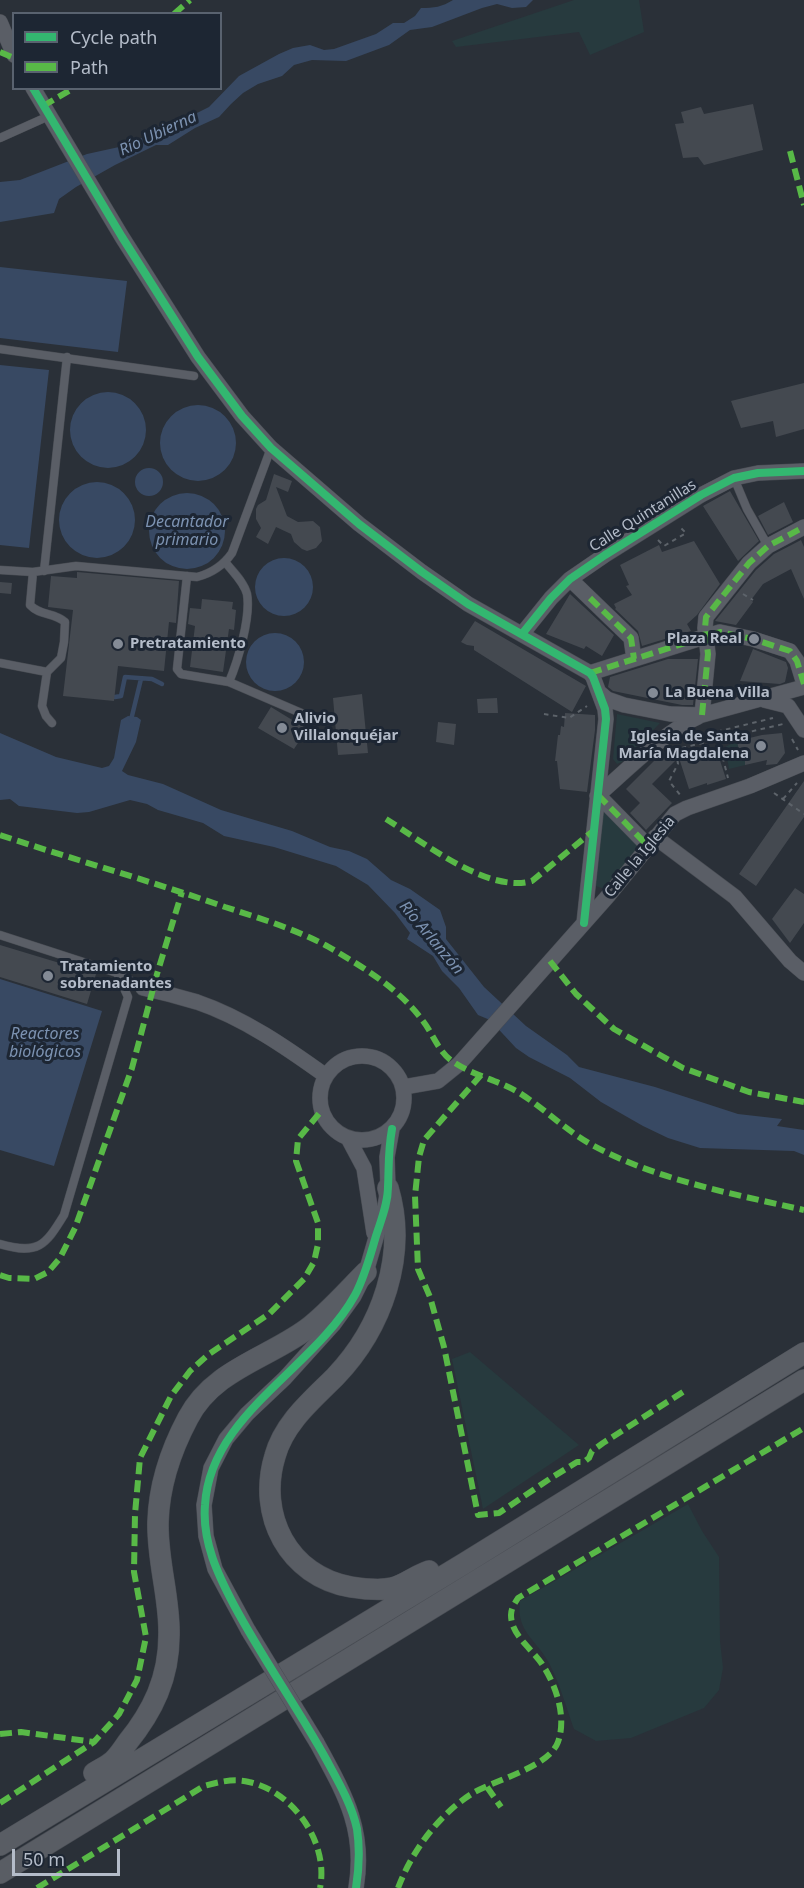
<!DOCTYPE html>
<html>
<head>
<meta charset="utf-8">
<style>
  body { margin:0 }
  #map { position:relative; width:804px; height:1888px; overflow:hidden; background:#2a3038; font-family:"Noto Sans",sans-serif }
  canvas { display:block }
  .legend { position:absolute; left:12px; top:12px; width:210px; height:78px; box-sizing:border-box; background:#1d2633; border:2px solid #59626f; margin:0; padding:8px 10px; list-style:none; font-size:18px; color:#b4bcc9 }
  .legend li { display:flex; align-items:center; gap:12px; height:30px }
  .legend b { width:30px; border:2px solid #59626f }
  .scale { position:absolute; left:12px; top:1849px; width:108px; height:27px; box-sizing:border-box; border:3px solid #b4bcc9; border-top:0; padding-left:8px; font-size:18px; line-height:21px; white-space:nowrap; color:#b4bcc9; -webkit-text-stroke:4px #1d2633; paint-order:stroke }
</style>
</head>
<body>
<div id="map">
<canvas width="804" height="1888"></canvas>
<ul class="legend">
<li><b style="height:8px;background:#33b770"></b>Cycle path</li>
<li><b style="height:8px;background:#58b947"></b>Path</li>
</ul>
<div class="scale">50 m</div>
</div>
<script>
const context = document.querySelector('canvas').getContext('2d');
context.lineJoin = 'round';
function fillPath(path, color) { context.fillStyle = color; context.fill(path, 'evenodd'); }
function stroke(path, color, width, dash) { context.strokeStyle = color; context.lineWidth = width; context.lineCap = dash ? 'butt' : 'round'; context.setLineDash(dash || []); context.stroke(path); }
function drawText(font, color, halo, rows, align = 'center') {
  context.font = font + ' "Noto Sans",sans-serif'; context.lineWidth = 6; context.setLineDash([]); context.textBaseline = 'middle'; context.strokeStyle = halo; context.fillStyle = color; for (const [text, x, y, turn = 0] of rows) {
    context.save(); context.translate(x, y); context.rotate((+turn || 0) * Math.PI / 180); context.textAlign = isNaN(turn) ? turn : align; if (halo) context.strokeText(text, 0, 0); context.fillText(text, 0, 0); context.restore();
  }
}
fillPath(new Path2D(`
  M 574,0 L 639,0 L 644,32 L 590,55 L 579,32 L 456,47 L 452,41 Z
  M 617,714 L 660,723 L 622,762 L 617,764 L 613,759 Z
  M 737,741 L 741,761 L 745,760 L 745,765 L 729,769 L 725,747 Z
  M 602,808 L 641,845 L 607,887 L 604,889 L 596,886 L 595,879 Z
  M 470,1352 L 579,1445 L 483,1509 L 452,1359 Z
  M 688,1504 L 702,1531 L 719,1557 L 720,1641 L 723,1668 L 719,1690 L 704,1708 L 631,1738 L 596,1741 L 574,1729 C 566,1707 560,1684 549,1663 C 536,1639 516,1632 520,1601 Z`), '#273a3e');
fillPath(new Path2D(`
  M 453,0 L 533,0 L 526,7 L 512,8 L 497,4 L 482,8 L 432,27 L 410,30 L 389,45 L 346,61 L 312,60 L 294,65 L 282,76 L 258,84 L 243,93 L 231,104 L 219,117 L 195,128 L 168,145 L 156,145 L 115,165 L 76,187 L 59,199 L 54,213 L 0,222 L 0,182 L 20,180 L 87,154 L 119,147 L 133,139 L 143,138 L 156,127 L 193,115 L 209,107 L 239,76 L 279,54 L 293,48 L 310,45 L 324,50 L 334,49 L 376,34 L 393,23 L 404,23 L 415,16 L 421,8 C 434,8 442,7 453,0 Z
  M 0,267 L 127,281 L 118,352 L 0,338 Z
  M 0,365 L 49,370 L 29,548 L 0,545 Z
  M70 430a38 38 0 1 1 76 0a38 38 0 1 1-76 0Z
  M160 443a38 38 0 1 1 76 0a38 38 0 1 1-76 0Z
  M135 482a14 14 0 1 1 28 0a14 14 0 1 1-28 0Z
  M59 520a38 38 0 1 1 76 0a38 38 0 1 1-76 0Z
  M149 531a38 38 0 1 1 76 0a38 38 0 1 1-76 0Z
  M255 587a29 29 0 1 1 58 0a29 29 0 1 1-58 0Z
  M246 662a29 29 0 1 1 58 0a29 29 0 1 1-58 0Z
  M 128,716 L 137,717 L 141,720 L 136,742 L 122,771 L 128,775 L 163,784 L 221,810 L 292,831 L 330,847 L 349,851 L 367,859 L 391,880 L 410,889 L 440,910 L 446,927 L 446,939 L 484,987 L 526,1026 L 567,1055 L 579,1067 L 655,1087 L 738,1114 L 782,1119 L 777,1126 L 804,1130 L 804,1155 L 794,1151 L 700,1148 L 668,1138 L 643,1126 L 601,1102 L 570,1078 L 529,1057 L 516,1048 L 490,1020 L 478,1015 L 459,988 L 442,971 L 433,956 L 407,939 L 410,933 L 395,913 L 368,885 L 336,866 L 274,847 L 224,836 L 203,823 L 158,810 L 147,804 L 130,800 L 89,812 L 77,813 L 19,806 L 10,799 L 0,800 L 0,733 L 56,757 L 102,768 L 109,766 L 114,758 L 121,720 Z
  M 0,979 L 102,1011 L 54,1166 L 0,1150 Z`), '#384963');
stroke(new Path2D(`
  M 115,697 L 121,696 L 125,677 L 152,679 L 162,684
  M 131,720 L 141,679`), '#384963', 4.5);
fillPath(new Path2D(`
  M 753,104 L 763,150 L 704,165 L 698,157 L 683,158 L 675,124 L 684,123 L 681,112 L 701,107 L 704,114 Z
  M 804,383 L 804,429 L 776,437 L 773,421 L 741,428 L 731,401 Z
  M 274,474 L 292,481 L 288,492 L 276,487 L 287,516 L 298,522 L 313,521 L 320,527 L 322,541 L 316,548 L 307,551 L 302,549 L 294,542 L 291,534 L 276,527 L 268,544 L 256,537 L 261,528 L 256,519 L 256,509 L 258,505 L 266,500 Z
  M 730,491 L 759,541 L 738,561 L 703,506 Z
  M 784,502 L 793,522 L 768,535 L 758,516 Z
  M 801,540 L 804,547 L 804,599 L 791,569 L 763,584 L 751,600 L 753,602 L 736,625 L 715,621 L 756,570 L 774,554 Z
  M 694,541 L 720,584 L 697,615 L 687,624 L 691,631 L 642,646 L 638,631 L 615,609 L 616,608 L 614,604 L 632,595 L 626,586 L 629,585 L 620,565 L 659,545 L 662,552 Z
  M 77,572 L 179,581 L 176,623 L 169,622 L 164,671 L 118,666 L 114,701 L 63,696 L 73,610 L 48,607 L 51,576 L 77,578 Z
  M 0,582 L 12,583 L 11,594 L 0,593 Z
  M 570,594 L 614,635 L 602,656 L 586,646 L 584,649 L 546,634 Z
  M 202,599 L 233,602 L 232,609 L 236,610 L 234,630 L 229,629 L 223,672 L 190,667 L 195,626 L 188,624 L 190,608 L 201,609 Z
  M 475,621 L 586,686 L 572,712 L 474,650 L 474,646 L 467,645 L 461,642 Z
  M 753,649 L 786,662 L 788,668 L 785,682 L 780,684 L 740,681 Z
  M 668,659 L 698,659 L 693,705 L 682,705 L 613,691 L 608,687 L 610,677 Z
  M 362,694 L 368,753 L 338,755 L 333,698 Z
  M 497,698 L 498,713 L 478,713 L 477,699 Z
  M 271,707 L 307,729 L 294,749 L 258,728 Z
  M 565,713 L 595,715 L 595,730 L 587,792 L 560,789 L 557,761 L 555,761 L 558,735 L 560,735 L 561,726 L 564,727 Z
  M 438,722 L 456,724 L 454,745 L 436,742 Z
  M 782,733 L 785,753 L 777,764 L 766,765 L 767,760 L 745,765 L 745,760 L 741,761 L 737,741 L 762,735 Z
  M 716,748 L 726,779 L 707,785 L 707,783 L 689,789 L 680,761 Z
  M 664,751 L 675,761 L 652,784 L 672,803 L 646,830 L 630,813 L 640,803 L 626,789 Z
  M 804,781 L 804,817 L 756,886 L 739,874 Z
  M 795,888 L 804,894 L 804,923 L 790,943 L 772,919 Z
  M 0,945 L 96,974 L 87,1004 L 0,977 Z`), '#444950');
const lane = new Path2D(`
  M 0,138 L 49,116
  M 0,349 L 194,376
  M 734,478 L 747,509 L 768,546
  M 226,563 C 233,572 244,582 247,594 C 251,617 238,661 229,682
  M 0,570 L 33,572 L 76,566 L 197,577 C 212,573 223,566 232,553 L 271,448
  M 44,571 L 67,357
  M 33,572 L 30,605 C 40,616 54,612 65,622 L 64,642 L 61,658 L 47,672 L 42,706 L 46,716 L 52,723
  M 187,576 L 177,669 L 181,674 L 229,682 L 308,716
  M 0,663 L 47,672
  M 0,935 L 117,973 L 128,997 L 64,1215 C 45,1246 38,1255 0,1244
  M 119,974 L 143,988`);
const street = new Path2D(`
  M 0,22 L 14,55
  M 33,88 L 122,237 L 198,357 L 242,416 L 271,448 L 359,524 L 422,572 L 468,604 L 590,673 L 593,677 L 605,709 L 606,719 L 584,923
  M 570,579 L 631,638 L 634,659
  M 522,634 L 551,598 L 570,579 L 605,555 L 701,495 L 734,478 L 758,473 L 804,471
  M 590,673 L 720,632 L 753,639 L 790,651 L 797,661 L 804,684
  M 600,693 L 607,699 L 624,705 L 670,714 L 702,715 L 804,687
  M 764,700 L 788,706 L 804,730
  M 702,715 L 708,654 L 705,628 L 706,617 L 749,563 L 768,546 L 804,527
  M 598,795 L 648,846
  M 597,796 C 625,772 665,731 698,717
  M 655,837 L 735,897 L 790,961 L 804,973
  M 143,988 C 161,992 180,997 197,1002 C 244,1018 287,1048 326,1076
  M320 1098a42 42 0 1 1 84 0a42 42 0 1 1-84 0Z
  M 404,1087 L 438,1081 L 459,1064 L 608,896 L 675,814 L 687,808 L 750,786 L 804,763
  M 348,1138 L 364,1168 L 374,1233
  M 248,1630 L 215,1569 L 206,1536 L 204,1505 L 211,1468 L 226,1439 L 247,1414 L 285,1378 L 333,1325 L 354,1296 L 366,1272 L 385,1207 L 388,1188 L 387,1157 L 392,1129
  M 317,1743 C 344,1793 366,1829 356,1888`);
const secondary = new Path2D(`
  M 388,1188 C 408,1255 382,1328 335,1377 C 312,1400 284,1423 275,1456 C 257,1515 288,1576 351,1587 C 364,1589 379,1591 392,1588 C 405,1585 416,1575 429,1571
  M 94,1773 C 100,1769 107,1766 113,1761 C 118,1756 123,1749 127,1743 C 153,1711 169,1678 169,1635 C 170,1598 157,1561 158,1522 C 159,1485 171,1450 188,1418 C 213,1370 266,1359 307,1329 C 328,1313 347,1291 366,1272
  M 0,1845 L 465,1563 L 804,1353
  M 0,1873 L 804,1380`);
stroke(lane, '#484c53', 9);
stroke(street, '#484c53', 16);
stroke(secondary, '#484c53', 22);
stroke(new Path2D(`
  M 658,540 L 664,546 L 686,533 L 680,527
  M 743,594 L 753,600
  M 544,714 L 569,718 L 587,706
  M 716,731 L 728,778
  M 691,738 L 773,718
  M 792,739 L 798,750
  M 673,750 L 783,724
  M 676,751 L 678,764 L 669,781 L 681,796
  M 774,793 L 804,814
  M 783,799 L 797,783`), '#5d636a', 2, [4.5, 4.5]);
stroke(lane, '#5a5e66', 8);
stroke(street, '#5a5e66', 15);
stroke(secondary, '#595d64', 21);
const streetBridge = new Path2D(`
  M 248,1630 L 317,1743`);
stroke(streetBridge, '#484c53', 16, []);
stroke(streetBridge, '#5a5e66', 15);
stroke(new Path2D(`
  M 174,14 L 190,0
  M 0,52 L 14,58
  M 43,106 L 74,88
  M 790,151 L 804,205
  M 590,598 L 631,638 L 634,659
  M 590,673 L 720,632 L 753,639 L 790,651 L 797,661 L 804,684
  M 702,715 L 708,654 L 705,628 L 706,617 L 749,563 L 768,546 L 804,527
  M 598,795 L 648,846
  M 386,819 C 423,842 488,894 532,881 L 593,831
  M 0,835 C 75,860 151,881 225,907 C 259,918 295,929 327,946 C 361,966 399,988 423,1021 C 433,1034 438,1051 452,1061 C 472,1075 497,1080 518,1092 C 544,1108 565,1130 592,1145 C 657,1180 733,1194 804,1210
  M 550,961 L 576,994 L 614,1029 L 683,1068 L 749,1092 L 804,1102
  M 481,1075 L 424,1140 L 419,1157 L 415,1196 L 418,1269 L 430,1297 L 444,1347 L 478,1515 L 499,1513 L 551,1478 L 577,1462 L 584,1462 L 589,1458 L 592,1451 L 603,1443 L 686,1390
  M 0,1275 L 9,1278 L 34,1279 L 48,1272 L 60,1258 L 75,1228 L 132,1068 L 157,974 L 182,892
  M 0,1734 L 21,1732 L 94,1742
  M 487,1787 L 501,1807
  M 0,1803 L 94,1742 L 119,1714 L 137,1680 L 146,1637 L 134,1572 L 135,1514 L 140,1458 L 171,1396 L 190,1371 L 209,1354 L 269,1314 L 304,1279 L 314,1262 L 318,1244 L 318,1223 L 296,1161 L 298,1139 L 322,1110
  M 37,1888 L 204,1786 C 219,1782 234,1778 249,1782 C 294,1792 329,1843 320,1888
  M 398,1888 C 412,1851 439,1814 473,1793 C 495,1780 549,1767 558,1742 C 567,1717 556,1685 542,1664 C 532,1649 511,1635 511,1615 C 511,1608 515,1603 518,1598 L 804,1428`), '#58b947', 6, [12, 6]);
stroke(new Path2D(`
  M 33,88 L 122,237 L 198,357 L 242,416 L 271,448 L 359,524 L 422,572 L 468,604 L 590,673 L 593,677 L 605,709 L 606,719 L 584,923
  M 522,634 L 551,598 L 570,579 L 605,555 L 701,495 L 734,478 L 758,473 L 804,471
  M 356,1888 C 359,1869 360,1849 357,1829 C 352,1805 338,1781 326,1759 C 297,1707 263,1659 235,1607 C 218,1575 202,1542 205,1505 C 210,1415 314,1369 355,1295 C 365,1276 370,1256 376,1236 C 381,1220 388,1204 388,1187 C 389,1166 388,1151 392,1129`), '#33b770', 8);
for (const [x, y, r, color] of [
  [754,639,6,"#848b96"],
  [118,644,6,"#848b96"],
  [653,693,6,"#848b96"],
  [282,728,6,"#848b96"],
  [761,746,6,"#848b96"],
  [48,976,6,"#848b96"]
]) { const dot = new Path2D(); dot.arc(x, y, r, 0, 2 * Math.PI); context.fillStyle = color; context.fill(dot); stroke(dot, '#1d2633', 2); }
drawText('15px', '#b4bcc9', '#1d2633', [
  ["Calle Quintanillas",643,516,-32],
  ["Calle la Iglesia",640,857,-50]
]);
drawText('bold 15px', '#b4bcc9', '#1d2633', [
  ["Plaza Real",742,639,"right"],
  ["Pretratamiento",130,644],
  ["La Buena Villa",665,693],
  ["Alivio",294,719],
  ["Villalonquéjar",294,736],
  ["Iglesia de Santa",749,737,"right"],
  ["María Magdalena",749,754,"right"],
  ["Tratamiento",60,967],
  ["sobrenadantes",60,984]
], 'left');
drawText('italic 16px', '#7c92b1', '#1d2633', [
  ["Río Ubierna",158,134,-25],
  ["Decantador",187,522],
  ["primario",187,540],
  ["Río Arlanzón",431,938,50],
  ["Reactores",45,1034],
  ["biológicos",45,1052]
]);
</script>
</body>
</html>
